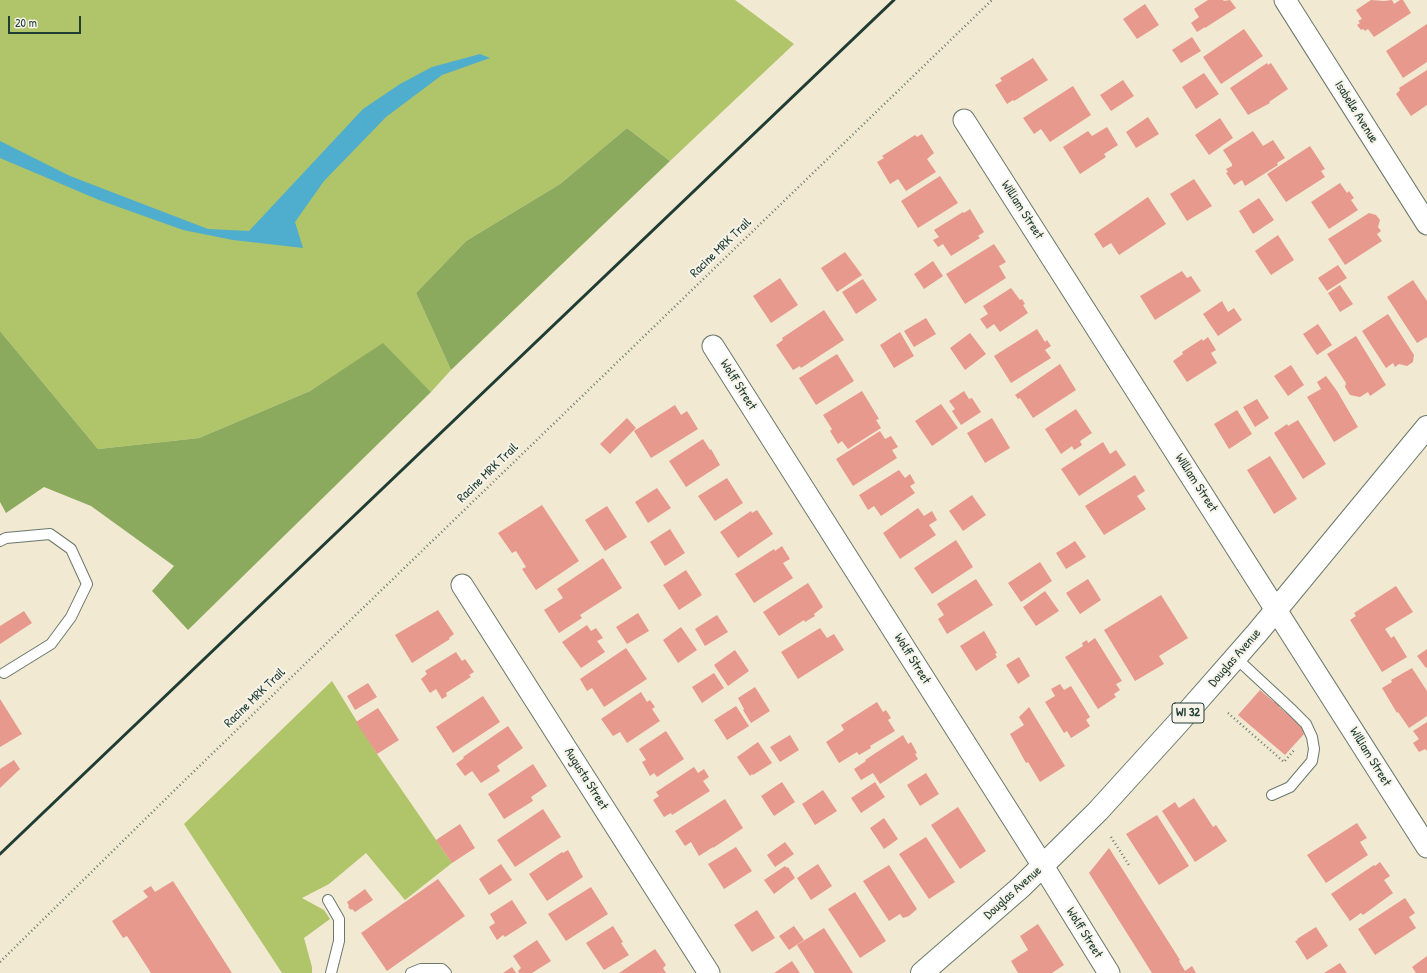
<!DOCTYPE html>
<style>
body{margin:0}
#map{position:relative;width:1427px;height:973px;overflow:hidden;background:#f2e9d2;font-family:"Patrick Hand",sans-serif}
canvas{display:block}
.scale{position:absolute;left:8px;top:16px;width:73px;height:18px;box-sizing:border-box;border:2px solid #1f3d34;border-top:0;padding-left:5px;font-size:12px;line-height:14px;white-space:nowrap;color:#1f3d34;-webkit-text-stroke:3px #f7f3e8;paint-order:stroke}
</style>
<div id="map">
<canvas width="1427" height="973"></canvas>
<div class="scale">20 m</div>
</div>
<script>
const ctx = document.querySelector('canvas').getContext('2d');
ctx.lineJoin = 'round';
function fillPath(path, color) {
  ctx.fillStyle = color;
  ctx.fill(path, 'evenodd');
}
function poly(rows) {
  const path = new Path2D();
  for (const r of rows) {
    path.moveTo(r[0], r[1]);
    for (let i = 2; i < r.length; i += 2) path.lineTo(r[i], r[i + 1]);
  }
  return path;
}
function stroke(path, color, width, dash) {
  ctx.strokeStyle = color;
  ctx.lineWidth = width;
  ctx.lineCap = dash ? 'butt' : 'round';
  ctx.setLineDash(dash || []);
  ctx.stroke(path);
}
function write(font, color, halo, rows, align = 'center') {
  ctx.font = font + ' "Patrick Hand",sans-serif';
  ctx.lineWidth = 4;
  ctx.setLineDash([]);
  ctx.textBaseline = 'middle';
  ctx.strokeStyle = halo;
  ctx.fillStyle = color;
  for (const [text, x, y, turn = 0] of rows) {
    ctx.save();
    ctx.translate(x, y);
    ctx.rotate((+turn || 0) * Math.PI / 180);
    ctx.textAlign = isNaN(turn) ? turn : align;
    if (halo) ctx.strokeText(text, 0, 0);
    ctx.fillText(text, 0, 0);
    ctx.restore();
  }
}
const green = poly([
 [0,0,735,0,794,44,670,161,627,128,560,184,466,241,416,293,451,370,431,392,383,344,310,391,199,438,98,449,0,331],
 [332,681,377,754,452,863,405,900,366,853,329,884,302,898,324,910,330,919,304,938,312,967,312,973,282,973,184,824]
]);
const forest = poly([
 [627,128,670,161,451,370,416,293,466,241,560,184],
 [0,331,98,449,199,438,310,391,383,343,431,392,188,630,152,591,174,566,91,506,44,487,6,513,0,502]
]);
const water = poly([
 [480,54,490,58,442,75,386,117,324,181,295,222,303,248,233,240,183,230,99,200,0,158,0,141,70,176,208,229,249,231,363,109,400,84,432,67]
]);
const building = poly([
 [1208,0,1223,0,1224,1,1230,0,1236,8,1205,28,1205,27,1197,32,1191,23,1199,17,1194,9],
 [1371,0,1384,1,1392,0,1394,4,1400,0,1403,0,1411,13,1374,37,1368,29,1365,31,1363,29,1361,30,1357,25,1360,23,1358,21,1362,19,1356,10],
 [1145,4,1159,25,1137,39,1123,19],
 [1427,24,1427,62,1403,78,1386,51],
 [1244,29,1263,56,1221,84,1203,57],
 [1192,37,1201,51,1181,63,1172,50],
 [1033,58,1048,80,1014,101,1013,100,1007,104,995,85,1002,81,1000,78],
 [1267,63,1268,65,1271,63,1288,89,1269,102,1270,103,1248,115,1230,88],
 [1427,70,1427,105,1411,116,1396,94,1400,90,1399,88],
 [1204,73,1219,94,1196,109,1182,87],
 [1123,80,1134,96,1111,111,1100,95],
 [1073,86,1091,115,1050,142,1041,129,1034,134,1023,118],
 [1148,117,1159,134,1136,148,1126,132],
 [1220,118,1233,138,1209,155,1195,135],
 [1107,127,1118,145,1104,154,1106,157,1080,174,1063,147,1088,131,1092,136],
 [1253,131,1263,146,1273,140,1285,158,1277,163,1278,165,1245,186,1242,180,1234,185,1226,173,1228,172,1226,169,1232,166,1232,164,1223,150],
 [922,134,934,153,927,159,936,172,906,191,898,179,890,184,877,162,884,158,882,156,915,135,917,137],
 [1310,146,1325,169,1321,171,1325,177,1286,202,1267,174],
 [940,176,958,203,918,228,901,201],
 [1194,179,1212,206,1187,221,1170,194],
 [1340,183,1347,193,1349,191,1354,198,1351,200,1358,210,1329,229,1311,202],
 [1148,197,1166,224,1119,255,1111,243,1103,248,1094,234],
 [1259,198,1274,220,1253,234,1239,211],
 [970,209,984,232,978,236,980,238,951,256,943,244,938,247,933,240,939,237,934,230,963,212,964,213],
 [1369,213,1376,215,1380,220,1378,227,1381,231,1377,234,1382,241,1345,265,1328,239],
 [1278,235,1294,260,1271,275,1255,251],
 [994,244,1006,262,999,266,1006,278,965,304,946,274],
 [845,252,862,275,837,292,821,268],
 [933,261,943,276,924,289,914,274],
 [1338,265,1347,278,1327,291,1318,278],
 [1182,271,1187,278,1191,276,1201,291,1155,320,1140,296],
 [780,278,798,305,771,323,753,296],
 [863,279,877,300,856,314,842,292],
 [1413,280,1427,301,1427,337,1417,343,1387,297],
 [1340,285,1353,304,1340,312,1328,293],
 [1011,288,1020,300,1022,299,1025,304,1023,305,1028,313,1000,332,994,324,987,329,980,319,988,314,983,306],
 [1222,301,1228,312,1234,308,1242,320,1218,336,1203,314],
 [824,310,844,340,801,368,800,366,793,370,776,345,783,340,782,338],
 [1388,314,1414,355,1413,362,1407,366,1399,364,1395,367,1393,363,1386,368,1362,331],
 [926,318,936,334,914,347,904,331],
 [1318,324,1332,345,1317,355,1303,334],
 [1037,329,1045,342,1047,340,1051,346,1045,350,1051,358,1011,383,994,356],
 [900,332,914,356,894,368,880,345],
 [970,333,986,354,965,370,950,348],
 [1356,336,1386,385,1370,396,1368,392,1360,397,1350,395,1345,387,1346,383,1327,354],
 [1208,337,1216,350,1211,353,1217,363,1187,382,1173,361,1183,354,1182,352,1202,339,1203,341],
 [837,354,854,381,816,405,799,378],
 [1060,364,1076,390,1033,418,1020,398,1018,399,1015,395],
 [1291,365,1304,385,1288,396,1274,376],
 [1326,376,1337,391,1358,427,1334,442,1307,397,1321,389,1317,382],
 [862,391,879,419,876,420,881,428,848,449,842,441,838,444,830,431,832,429,823,415],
 [964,391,969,399,972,398,981,412,961,425,952,411,955,409,949,401],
 [1257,399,1269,418,1255,427,1243,407],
 [941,404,958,428,932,446,915,421],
 [675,405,681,415,687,411,698,429,651,458,634,431],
 [1076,409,1092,433,1080,441,1082,445,1074,450,1072,446,1061,454,1045,429],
 [1237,410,1252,434,1229,449,1214,424],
 [627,418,636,428,610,454,600,444],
 [992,418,1010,448,985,463,967,433],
 [1298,420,1326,464,1303,479,1274,433,1287,424,1288,426],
 [880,431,885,439,891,436,898,447,892,450,897,458,853,486,836,459],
 [703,439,710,450,711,449,720,465,686,487,669,461],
 [1103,442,1110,454,1116,450,1126,465,1079,496,1061,469],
 [1270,456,1297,499,1274,514,1247,470],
 [899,470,905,478,910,474,915,483,910,486,915,493,881,516,874,506,868,510,859,495],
 [1135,475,1145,491,1137,496,1146,509,1104,535,1085,506],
 [727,478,743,503,715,521,698,496],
 [657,488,671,508,648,523,635,502],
 [972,495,986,515,963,531,949,511],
 [542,505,579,561,536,590,522,569,526,567,516,551,512,553,498,533],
 [607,506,627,537,605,551,585,520],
 [918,508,924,516,932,511,937,520,929,525,936,535,900,559,883,533],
 [757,510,773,534,738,558,720,532,751,511,752,513],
 [670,529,685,553,665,566,650,542],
 [956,540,973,567,932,594,914,568],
 [1075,541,1086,557,1066,569,1056,553],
 [782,546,790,559,783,563,793,578,754,603,735,574,774,549,775,551],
 [603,558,622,588,580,615,582,618,559,633,544,610,563,598,557,589],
 [1040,562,1052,581,1021,602,1008,583],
 [686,570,702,595,679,610,663,585],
 [976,579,993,605,947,634,938,619,944,615,937,604],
 [1088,579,1101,600,1080,614,1066,593],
 [808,583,823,607,814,614,815,616,805,622,804,620,779,636,763,612],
 [1396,586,1413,612,1385,629,1391,638,1394,636,1407,657,1382,672,1350,620,1356,616,1354,613],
 [1045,591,1059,611,1036,626,1023,607],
 [1161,595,1188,638,1159,656,1164,664,1135,681,1104,630],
 [438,610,454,634,449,638,450,639,412,663,395,635],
 [24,611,32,623,0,644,0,626],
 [638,613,649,631,627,644,616,627],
 [717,615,728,632,705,646,695,629],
 [587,625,591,631,596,628,603,638,597,641,605,652,581,668,562,642],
 [681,627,697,650,678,663,663,640],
 [820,628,827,638,834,634,844,650,798,679,781,652],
 [984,631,997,653,995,654,997,657,976,671,960,646],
 [1095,638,1122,681,1116,684,1120,690,1114,694,1116,697,1098,709,1065,657,1083,646,1082,643,1087,640,1088,643],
 [626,648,647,679,604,707,592,688,587,691,580,679],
 [1427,649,1427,667,1426,668,1417,656],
 [735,650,749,671,728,686,714,665],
 [456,652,462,661,465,659,474,672,469,675,471,677,446,693,447,696,442,699,436,689,430,693,421,679,427,674,425,671],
 [1019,657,1030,676,1018,684,1006,665],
 [1412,668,1427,691,1427,716,1409,728,1398,712,1397,713,1382,688,1392,682,1391,680],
 [714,673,724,688,702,703,692,687],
 [368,683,377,697,355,710,347,696],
 [1060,684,1064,690,1071,686,1090,717,1086,720,1090,726,1071,738,1067,731,1064,733,1045,702,1055,696,1051,689],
 [755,687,770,711,751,723,743,710,744,709,738,698],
 [1260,690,1274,702,1275,701,1281,705,1279,707,1302,726,1304,734,1285,755,1238,715],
 [641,692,647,702,650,700,655,707,652,709,660,721,627,743,620,732,613,736,601,719],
 [483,696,500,722,453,753,436,727],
 [0,699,22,734,0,747],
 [877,702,883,712,886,710,891,718,888,720,895,731,870,746,871,748,859,755,857,752,839,763,826,742,844,730,841,725],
 [736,706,749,726,727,740,714,720],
 [1029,707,1065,766,1040,782,1028,762,1026,763,1010,734,1024,725,1019,717],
 [378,708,399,740,377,754,356,722],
 [1427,722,1427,751,1425,749,1419,752,1413,743,1419,739,1413,731],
 [508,726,523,748,497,766,500,771,481,783,472,771,465,776,456,764,464,758,463,757],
 [666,731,684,759,657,777,654,773,650,776,642,762,646,760,639,749],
 [790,735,799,750,780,762,770,747],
 [903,735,908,744,911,742,917,753,915,754,918,759,880,784,873,773,861,780,854,769,866,761,865,760],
 [758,742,772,763,753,775,752,774,750,776,737,757],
 [14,760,20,769,0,788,0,769],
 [533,764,547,786,531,797,533,801,504,819,488,794],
 [694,767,698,773,704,769,709,777,703,781,710,791,672,815,671,813,664,817,653,800,659,796,656,792],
 [926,773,939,794,920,806,907,785],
 [782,782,795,802,774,816,761,796],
 [875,782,885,797,861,813,851,798],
 [823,790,837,811,815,825,802,804],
 [1194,798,1213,827,1216,825,1227,841,1195,862,1162,811,1175,802,1179,808],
 [725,799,743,828,713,848,713,847,699,856,691,842,685,846,675,831],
 [958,807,986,851,960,869,931,825],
 [543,809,561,837,515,867,497,840],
 [1157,815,1189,866,1159,885,1126,834],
 [884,818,898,839,884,849,870,828],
 [1357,823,1367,838,1360,842,1368,855,1326,883,1307,855],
 [460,824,475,848,452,863,436,840],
 [926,837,955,882,929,899,899,854],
 [785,842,794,854,775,867,767,855],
 [736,847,752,871,724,889,708,864],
 [1109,848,1180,960,1179,961,1185,971,1192,966,1196,973,1152,973,1089,873],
 [568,850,583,877,547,901,529,874,562,852,563,853],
 [1380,862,1390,876,1384,880,1393,893,1363,915,1361,913,1350,921,1331,894,1374,865,1375,866],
 [501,864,512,880,489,895,479,879],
 [818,864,832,886,811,900,797,878],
 [889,865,917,909,909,916,903,918,900,914,889,921,863,881],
 [785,866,787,868,788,867,795,878,774,894,764,880],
 [438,879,465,916,387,971,361,933],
 [173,881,232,973,151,973,127,936,123,938,112,921,148,897,143,891,151,886,155,892],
 [591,887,608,914,566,941,548,914],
 [365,889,373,900,355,912,352,909,351,910,348,907,349,906,347,902],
 [855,892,886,941,860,958,828,909],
 [1405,898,1415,913,1409,917,1416,928,1375,955,1358,929],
 [512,900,527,923,505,937,503,935,497,940,489,927,495,923,490,914],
 [757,910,775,938,752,952,734,925],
 [1038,924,1064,965,1052,973,1018,973,1011,961,1028,950,1020,936],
 [613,926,623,942,621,943,629,955,604,970,586,943],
 [794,926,804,940,789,950,779,936],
 [1316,927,1328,946,1307,960,1295,941,1298,940,1297,939],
 [824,928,853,973,815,973,797,945],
 [537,940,551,961,532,973,519,973,518,971,521,968,513,956],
 [655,949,666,965,663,968,666,973,619,973],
 [1427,956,1427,973,1416,973,1412,967],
 [792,961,800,973,774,973],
 [1340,963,1347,973,1324,973],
 [512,967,516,973,503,973]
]);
const path = poly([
 [1228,713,1284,762,1295,749],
 [1111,837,1129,865],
 [0,962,184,781,992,0]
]);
const lane = poly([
 [0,541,6,538,50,534,71,549,87,584,71,617,51,644,4,673],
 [1236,658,1292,710,1306,724,1312,737,1314,749,1312,761,1290,787,1272,795],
 [328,900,339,919,339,941,331,973],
 [411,973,421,969,442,969,446,973]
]);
const street = poly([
 [1285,0,1427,224],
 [964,120,1427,847],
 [713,346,1043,866,1109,973],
 [462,585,709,973]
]);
const primary = poly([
 [922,973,1021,887,1098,811,1178,723,1257,633,1427,427]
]);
const rail = poly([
 [0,854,894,0]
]);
const shields = [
 [1188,713,32]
];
const shieldNames = [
 ["WI 32",1188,713]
];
const streetNames = [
 ["Isabelle Avenue",1356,112,58],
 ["William Street",1022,210,57],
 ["Racine MRK Trail",721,248,-44],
 ["Wolff Street",738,385,58],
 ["Racine MRK Trail",488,473,-44],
 ["William Street",1196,483,57],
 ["Douglas Avenue",1235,658,-49],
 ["Wolff Street",912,659,58],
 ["Racine MRK Trail",255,698,-44],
 ["William Street",1370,757,58],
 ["Augusta Street",586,779,58],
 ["Douglas Avenue",1013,893,-42],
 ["Wolff Street",1084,933,58]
];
fillPath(green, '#b0c569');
fillPath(forest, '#8caa5d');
fillPath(water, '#4fadce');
fillPath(building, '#e6998c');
stroke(lane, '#69796b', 12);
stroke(street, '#69796b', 23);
stroke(primary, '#69796b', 24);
stroke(path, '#69796b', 2.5, [1, 3]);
stroke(lane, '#fff', 10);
stroke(street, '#fff', 21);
stroke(primary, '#fff', 22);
stroke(rail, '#1f3d34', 3);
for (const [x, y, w] of shields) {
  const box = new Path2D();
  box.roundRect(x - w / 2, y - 10, w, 20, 3);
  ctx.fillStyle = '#f7f3e8';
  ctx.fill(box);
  stroke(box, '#1f3d34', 1);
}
write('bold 12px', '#1f3d34', null, shieldNames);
write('13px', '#1f3d34', '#f7f3e8', streetNames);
</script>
